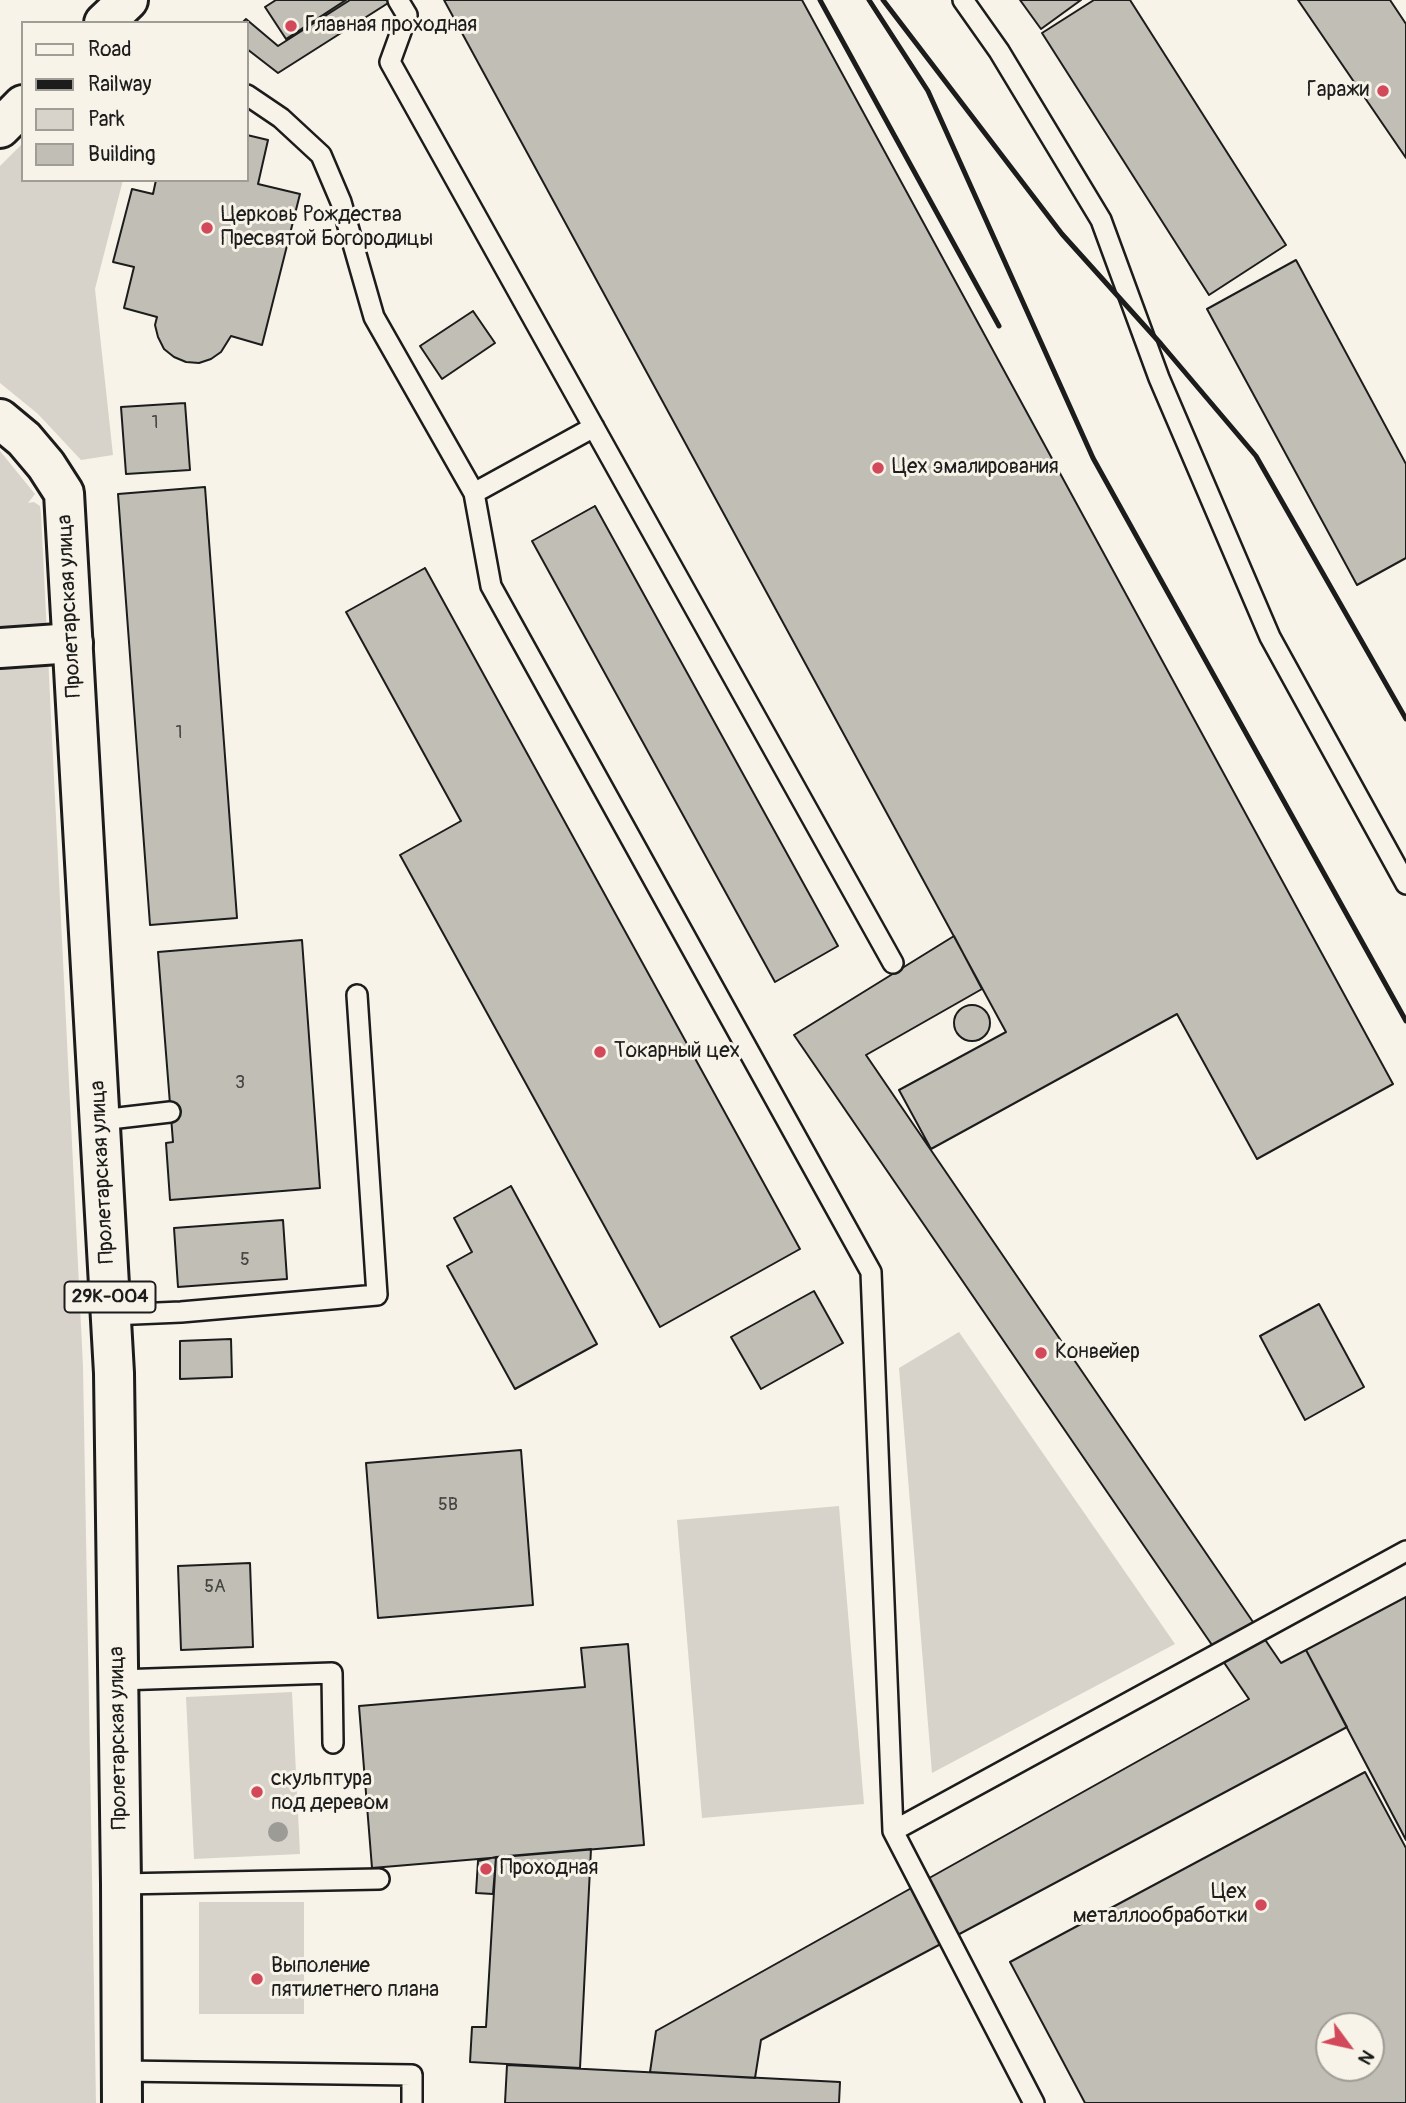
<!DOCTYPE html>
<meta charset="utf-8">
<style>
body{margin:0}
#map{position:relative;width:1406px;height:2103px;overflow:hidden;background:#f7f3e8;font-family:Pangolin,sans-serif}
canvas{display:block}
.legend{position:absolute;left:21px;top:21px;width:228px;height:161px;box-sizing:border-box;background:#f7f3e8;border:2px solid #9f9d96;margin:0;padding:9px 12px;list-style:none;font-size:21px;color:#1c1c1c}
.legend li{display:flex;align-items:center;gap:14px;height:35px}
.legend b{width:35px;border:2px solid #9f9d96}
.north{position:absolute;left:1315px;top:2012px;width:70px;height:70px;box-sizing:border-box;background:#f7f3e8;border:2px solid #9f9d96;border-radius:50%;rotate:123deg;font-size:19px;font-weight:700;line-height:28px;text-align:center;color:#1c1c1c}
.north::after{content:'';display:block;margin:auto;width:24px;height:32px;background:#d1495b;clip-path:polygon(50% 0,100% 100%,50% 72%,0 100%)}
</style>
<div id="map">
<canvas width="1406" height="2103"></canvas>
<ul class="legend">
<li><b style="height:9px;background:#f7f3e8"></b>Road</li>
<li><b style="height:9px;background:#1c1c1c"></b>Railway</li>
<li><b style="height:19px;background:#d7d3cb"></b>Park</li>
<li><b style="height:19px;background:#c0beb5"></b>Building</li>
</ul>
<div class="north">N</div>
</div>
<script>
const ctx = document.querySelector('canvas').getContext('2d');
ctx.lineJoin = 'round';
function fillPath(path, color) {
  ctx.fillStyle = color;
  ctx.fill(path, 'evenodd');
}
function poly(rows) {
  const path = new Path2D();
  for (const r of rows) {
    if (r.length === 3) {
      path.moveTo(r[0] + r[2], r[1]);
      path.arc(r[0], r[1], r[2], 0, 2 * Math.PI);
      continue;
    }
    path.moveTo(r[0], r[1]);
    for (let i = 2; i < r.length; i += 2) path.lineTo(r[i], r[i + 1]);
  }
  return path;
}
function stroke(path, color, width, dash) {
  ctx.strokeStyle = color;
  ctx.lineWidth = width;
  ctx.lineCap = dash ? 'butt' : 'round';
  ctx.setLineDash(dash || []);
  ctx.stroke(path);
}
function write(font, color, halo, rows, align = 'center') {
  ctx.font = font + ' Pangolin,sans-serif';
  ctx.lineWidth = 6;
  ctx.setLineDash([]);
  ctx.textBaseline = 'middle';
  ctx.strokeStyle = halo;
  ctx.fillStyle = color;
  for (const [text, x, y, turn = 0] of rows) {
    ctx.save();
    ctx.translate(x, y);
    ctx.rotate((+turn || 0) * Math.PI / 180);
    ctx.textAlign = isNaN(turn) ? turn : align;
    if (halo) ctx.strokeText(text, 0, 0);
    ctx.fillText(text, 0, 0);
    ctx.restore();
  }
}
const green = poly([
 [23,143,23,180,123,180,95,289,113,455,81,460,38,414,0,383,0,166],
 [0,451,35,494,28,503,34,502,40,506,41,514,83,1366,96,2103,0,2103],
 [959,1332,1175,1644,932,1773,899,1368],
 [839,1506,864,1804,702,1818,677,1520],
 [292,1692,300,1854,194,1859,186,1697],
 [199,1902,304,1902,304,2014,199,2014]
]);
const building = poly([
 [276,0,346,0,286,39,265,7,276,0],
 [350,0,393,0,278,73,247,49,247,23,242,23,246,19,278,46,350,0],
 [444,0,802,0,1393,1084,1257,1159,1177,1014,931,1149,899,1090,1006,1032,444,0],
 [1020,0,1081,0,1041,29,1020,0],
 [1094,0,1130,0,1286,245,1209,295,1042,33,1094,0],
 [1298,0,1390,0,1406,24,1406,158,1298,0],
 [247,135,268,140,258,184,300,194,262,345,231,336,221,352,211,359,199,363,186,362,174,357,164,349,158,337,155,325,157,317,124,308,134,267,113,262,132,189,153,194,156,180,247,180,247,135],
 [1296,260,1406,464,1406,558,1357,585,1207,309,1296,260],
 [473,311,495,343,442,379,420,346,473,311],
 [185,403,190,470,126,474,121,407,185,403],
 [205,487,237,918,150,925,118,494,205,487],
 [595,506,838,946,775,982,532,541,595,506],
 [425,568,800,1249,660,1327,400,855,461,821,346,612,425,568],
 [954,936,982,989,866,1055,1281,1663,1306,1650,1347,1727,761,2040,755,2078,650,2072,656,2031,1249,1699,794,1035,954,936],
 [302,940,320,1188,170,1200,166,1143,173,1142,158,952,302,940],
 [972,1023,18],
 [511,1186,597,1344,515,1389,447,1266,472,1252,454,1218,511,1186],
 [283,1220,287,1279,178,1287,174,1228,283,1220],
 [814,1291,843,1343,761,1389,731,1337,814,1291],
 [1319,1304,1364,1387,1305,1420,1260,1336,1319,1304],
 [231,1339,232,1377,180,1379,180,1341,231,1339],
 [521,1450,533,1605,378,1618,366,1463,521,1450],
 [250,1563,253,1647,181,1650,178,1566,250,1563],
 [1406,1597,1406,1840,1306,1650,1406,1597],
 [628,1644,644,1845,372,1868,359,1706,585,1687,581,1648,628,1644],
 [1365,1772,1406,1848,1406,2103,1085,2103,1010,1962,1365,1772],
 [1329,2026,1371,2026,1371,2068,1329,2068,1329,2026],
 [591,1849,580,2068,470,2062,472,2027,486,2027,496,1857,591,1849],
 [496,1857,493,1894,476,1893,478,1861,496,1857],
 [507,2065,840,2082,839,2103,505,2103,507,2065]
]);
const lane = poly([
 [398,0,407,15,390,62,893,963],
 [963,0,999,51,1101,220,1159,378,1270,637,1406,884],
 [247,95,281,118,321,155,341,202,374,317,474,493,594,427],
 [474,493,491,586,871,1272,893,1831,1406,1551],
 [101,1120,170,1112],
 [111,1315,181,1312,377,1295,357,995],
 [118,1680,332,1673,333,1743],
 [893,1831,1034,2103],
 [121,1884,379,1879],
 [122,2071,412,2075,412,2103]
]);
const secondary = poly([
 [104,23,128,0],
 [0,128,23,105],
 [0,648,73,643]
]);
const primary = poly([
 [0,419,24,439,46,465,64,493,114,1373,121,1884,122,2103]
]);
const rail = poly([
 [820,0,999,326],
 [869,0,928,91,1093,458,1406,1021],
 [883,0,1062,234,1161,344,1256,456,1406,719]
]);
const trees = [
 [278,1832]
];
const markers = [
 [291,26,7,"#d1495b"],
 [1383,91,7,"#d1495b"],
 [207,228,7,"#d1495b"],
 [878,468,7,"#d1495b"],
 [600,1052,7,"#d1495b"],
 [1041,1353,7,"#d1495b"],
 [257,1792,7,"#d1495b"],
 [486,1869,7,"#d1495b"],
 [1261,1905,7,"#d1495b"],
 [257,1979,7,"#d1495b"]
];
const numberNames = [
 ["1",155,423],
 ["1",179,733],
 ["3",240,1083],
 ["5",245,1260],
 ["5В",448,1505],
 ["5А",215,1587]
];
const shields = [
 [110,1297,91]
];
const shieldNames = [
 ["29К-004",110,1297]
];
const poiNames = [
 ["Главная проходная",305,26],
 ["Гаражи",1369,91,"right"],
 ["Церковь Рождества",221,216],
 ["Пресвятой Богородицы",221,240],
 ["Цех эмалирования",892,468],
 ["Токарный цех",614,1052],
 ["Конвейер",1055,1353],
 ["скульптура",271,1780],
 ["под деревом",271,1804],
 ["Проходная",500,1869],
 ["Цех",1247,1893,"right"],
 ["металлообработки",1247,1917,"right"],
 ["Выполение",271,1967],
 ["пятилетнего плана",271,1991]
];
const streetNames = [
 ["Пролетарская улица",70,606,-93],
 ["Пролетарская улица",103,1172,-93],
 ["Пролетарская улица",119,1738,-91]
];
fillPath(green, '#d7d3cb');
fillPath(building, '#c0beb5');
stroke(building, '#1c1c1c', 2);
stroke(lane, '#1c1c1c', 24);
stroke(secondary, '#1c1c1c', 44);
stroke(primary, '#1c1c1c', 44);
stroke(lane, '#f7f3e8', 19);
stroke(secondary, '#f7f3e8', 38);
stroke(primary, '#f7f3e8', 38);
stroke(rail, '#1c1c1c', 5);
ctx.fillStyle = '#9d9b95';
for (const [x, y] of trees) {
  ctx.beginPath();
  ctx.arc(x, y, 10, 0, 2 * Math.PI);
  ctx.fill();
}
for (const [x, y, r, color] of markers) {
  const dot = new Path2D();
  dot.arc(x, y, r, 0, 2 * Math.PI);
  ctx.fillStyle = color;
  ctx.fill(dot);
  stroke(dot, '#f7f3e8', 2.5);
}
write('18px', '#454442', null, numberNames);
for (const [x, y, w] of shields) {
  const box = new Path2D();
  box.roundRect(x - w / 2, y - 15.5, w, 31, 5);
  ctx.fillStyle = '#f7f3e8';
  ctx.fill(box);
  stroke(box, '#1c1c1c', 2);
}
write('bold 19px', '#1c1c1c', null, shieldNames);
write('21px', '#1c1c1c', '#f7f3e8', poiNames, 'left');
write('21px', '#1c1c1c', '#f7f3e8', streetNames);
</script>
